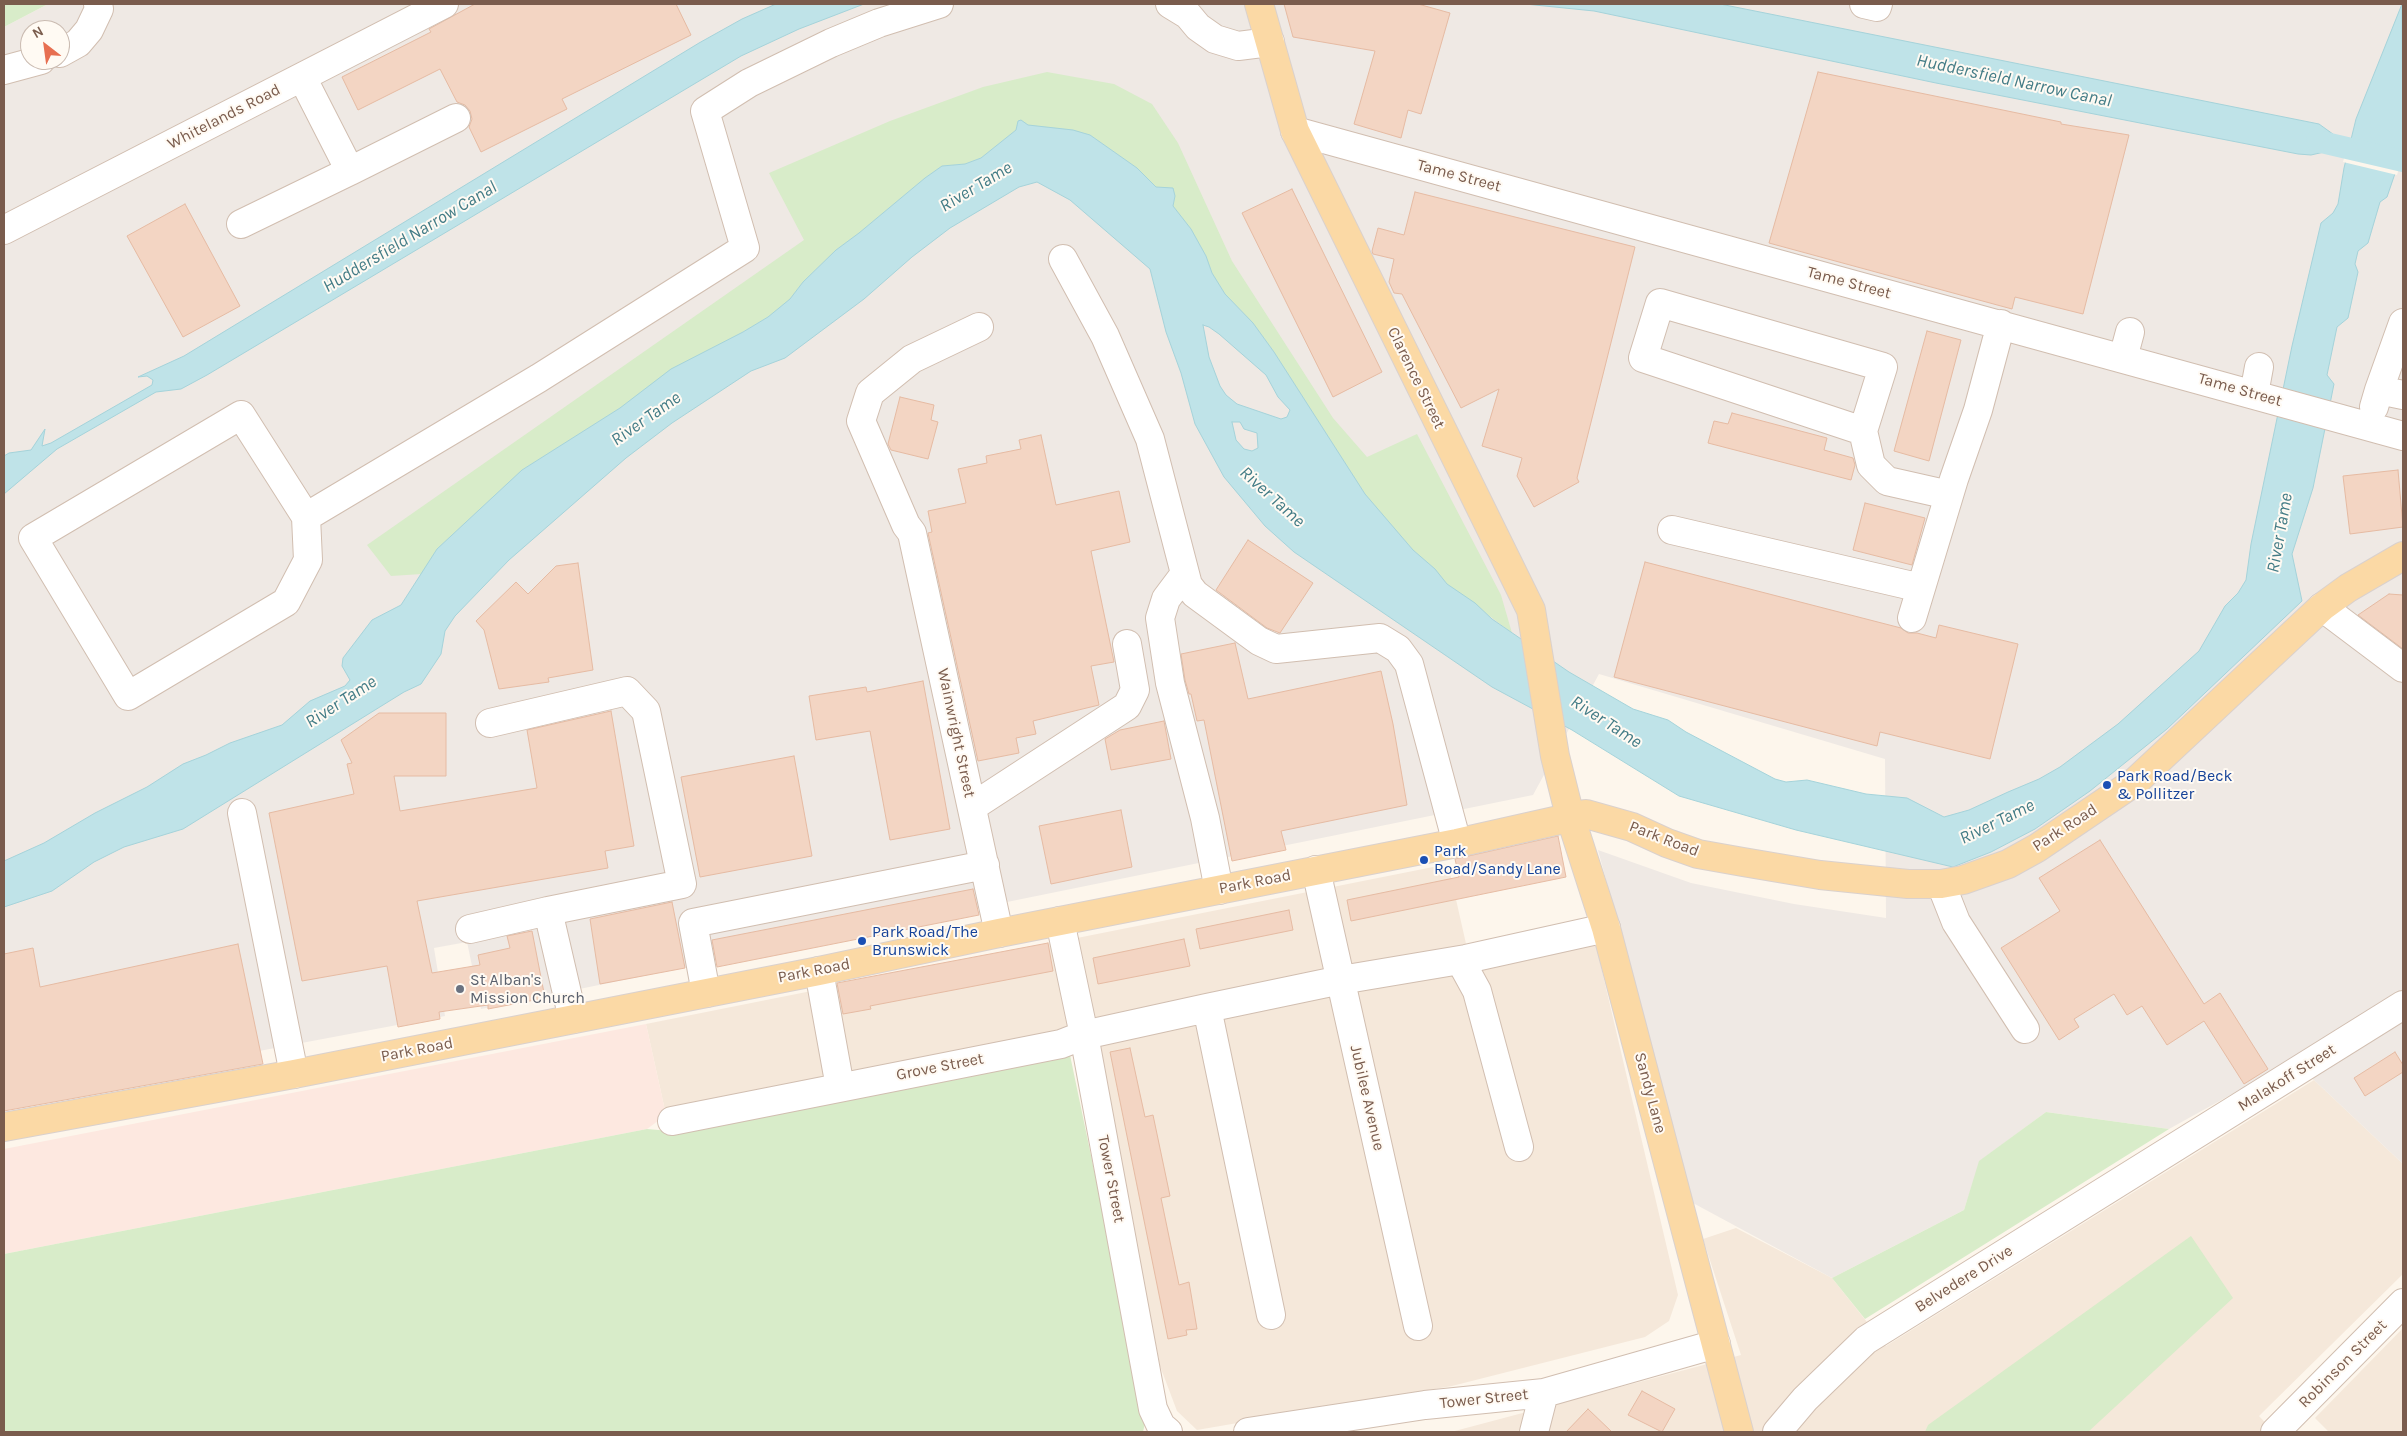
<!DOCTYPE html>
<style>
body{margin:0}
#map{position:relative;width:2407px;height:1436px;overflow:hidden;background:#fdf6ec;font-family:Karla,sans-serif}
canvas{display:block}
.frame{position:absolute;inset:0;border:5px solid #7a5c4d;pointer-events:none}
.north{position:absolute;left:20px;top:20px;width:50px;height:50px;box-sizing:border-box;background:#fffaf3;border:1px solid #cabbb1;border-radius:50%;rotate:330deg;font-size:14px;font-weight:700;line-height:20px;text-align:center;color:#7a5c4d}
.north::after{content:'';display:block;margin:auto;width:18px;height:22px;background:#e76f51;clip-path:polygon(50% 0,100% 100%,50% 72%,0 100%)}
</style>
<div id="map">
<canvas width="2407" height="1436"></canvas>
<div class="frame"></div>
<div class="north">N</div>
</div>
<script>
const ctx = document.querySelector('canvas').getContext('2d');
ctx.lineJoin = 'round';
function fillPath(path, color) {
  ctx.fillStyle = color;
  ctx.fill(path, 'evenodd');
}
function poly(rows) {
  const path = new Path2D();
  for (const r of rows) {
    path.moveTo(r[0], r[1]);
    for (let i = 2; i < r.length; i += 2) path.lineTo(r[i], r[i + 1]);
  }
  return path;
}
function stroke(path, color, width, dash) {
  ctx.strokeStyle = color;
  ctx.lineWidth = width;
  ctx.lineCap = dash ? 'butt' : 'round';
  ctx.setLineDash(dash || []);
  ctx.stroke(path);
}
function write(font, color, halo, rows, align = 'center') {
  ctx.font = font + ' Karla,sans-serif';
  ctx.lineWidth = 4;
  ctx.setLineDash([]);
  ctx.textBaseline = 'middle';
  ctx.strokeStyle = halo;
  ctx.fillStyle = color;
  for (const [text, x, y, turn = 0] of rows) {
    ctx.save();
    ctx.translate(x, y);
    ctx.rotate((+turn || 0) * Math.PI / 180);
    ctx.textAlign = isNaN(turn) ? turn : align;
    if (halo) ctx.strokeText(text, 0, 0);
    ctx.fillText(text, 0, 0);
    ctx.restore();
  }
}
const residential = poly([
 [1448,864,1469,957,1591,924,1678,1295,1669,1321,1645,1337,1452,1386,1197,1430,1177,1411,1160,1366,1095,1026,666,1115,646,1024],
 [2314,1080,2403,1164,2403,1274,2259,1416,2274,1432,1451,1432,1741,1355,1703,1239,1736,1228,1832,1278,1886,1346],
 [2403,1328,2403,1432,2329,1432,2315,1418]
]);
const commercial = poly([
 [646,1024,666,1115,647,1129,4,1254,4,1149]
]);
const industrial = poly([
 [48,4,2403,4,2403,1164,2314,1080,2288,1063,2169,1129,2046,1112,1980,1161,1964,1210,1832,1278,1693,1203,1598,850,1691,883,1794,904,1886,918,1885,759,1599,674,1533,795,481,1009,467,942,434,948,445,1016,4,1099,4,27],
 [30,30,60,30,60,60,30,60]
]);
const green = poly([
 [4,4,48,4,4,27],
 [1047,72,1114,84,1152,104,1178,143,1232,261,1333,418,1367,457,1417,434,1501,595,1512,633,1447,584,1435,569,1413,550,1365,494,1274,352,1253,323,1225,294,1212,273,1206,256,1191,229,1173,206,1175,196,1164,188,1156,187,1137,168,1090,135,1028,125,1018,121,1016,130,981,158,965,164,942,166,925,178,859,233,836,250,803,282,790,299,768,317,640,393,620,408,522,470,437,549,422,574,391,576,367,545,804,240,769,173,890,121,983,87],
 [1070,1055,1146,1419,1143,1432,4,1432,4,1254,647,1129,670,1131],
 [2046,1112,2169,1129,1865,1319,1832,1278,1964,1210,1979,1161],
 [2191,1236,2233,1298,2088,1432,1925,1432,1928,1425]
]);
const water = poly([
 [776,4,864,4,799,29,741,56,207,375,181,389,156,392,57,449,4,494,4,456,9,453,31,450,45,429,42,446,51,443,152,385,153,380,147,376,138,377,184,356,699,43,742,19,776,4],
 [1525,4,1720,4,2319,124,2337,137,2346,147,2311,155,2298,154,1936,83,1594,11,1525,4],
 [2402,4,2403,150,2387,197,2380,202,2368,243,2358,251,2355,264,2358,272,2348,318,2337,327,2327,375,2334,384,2313,488,2292,554,2302,601,2167,729,2090,791,2035,829,1991,852,1953,867,1796,830,1679,796,1572,730,1492,687,1294,552,1265,526,1224,477,1195,424,1181,373,1166,332,1150,269,1070,200,1037,182,1019,187,950,228,912,257,864,299,785,358,751,371,672,423,626,458,509,560,455,616,445,631,441,654,421,684,404,692,183,829,124,847,94,862,52,891,4,907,4,861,44,843,95,813,147,787,183,764,206,755,230,743,282,725,310,701,345,686,350,680,342,666,343,658,372,620,401,605,437,549,522,470,620,408,671,369,743,332,768,317,790,299,803,282,836,250,859,233,925,178,942,166,965,164,981,158,1016,130,1018,121,1021,120,1028,125,1073,130,1090,135,1137,168,1156,187,1173,188,1175,196,1173,206,1191,229,1206,256,1212,273,1225,294,1253,323,1274,352,1365,494,1413,550,1435,569,1447,584,1475,603,1492,619,1569,672,1633,709,1668,720,1686,732,1775,779,1786,782,1807,780,1866,794,1907,798,1944,817,1969,810,2008,792,2039,779,2060,767,2118,724,2199,651,2225,606,2238,593,2246,580,2251,544,2292,346,2321,223,2333,213,2338,204,2344,168,2356,119,2402,4],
 [1203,325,1209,327,1219,334,1266,375,1278,397,1290,410,1287,417,1281,419,1237,404,1226,395,1220,386,1209,357,1203,325],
 [1232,422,1240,422,1244,429,1257,433,1258,448,1252,451,1244,449,1236,440,1232,422]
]);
const pier = poly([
 [2348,141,2403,155,2397,175,2343,162]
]);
const canal = poly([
 [2317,141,2403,161]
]);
const building = poly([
 [475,4,676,4,691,35,562,99,567,109,481,152,469,127,472,119,470,111,465,105,457,102,440,69,358,110,342,77,431,32,429,29,475,4],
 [1284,4,1418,4,1450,13,1421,114,1408,110,1401,138,1354,124,1375,51,1293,37,1284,4],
 [1818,72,2061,122,2061,124,2129,135,2083,314,2015,297,2012,309,1769,243,1818,72],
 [1292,189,1382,372,1333,397,1242,213,1292,189],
 [1415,192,1635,247,1577,478,1579,482,1534,507,1517,476,1522,458,1482,446,1499,389,1461,408,1402,294,1394,293,1389,282,1394,259,1373,254,1372,251,1378,228,1404,235,1415,192],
 [185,204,240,306,183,337,127,236,185,204],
 [1927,331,1961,340,1929,461,1894,451,1927,331],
 [900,397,934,405,931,420,938,422,928,459,891,450,888,444,900,397],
 [1732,413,1827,438,1824,450,1853,458,1855,465,1851,480,1708,443,1714,421,1728,424,1732,413],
 [1041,435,1056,505,1119,491,1130,542,1091,551,1114,662,1091,666,1099,705,1033,721,1036,734,1016,738,1019,753,978,761,928,533,932,532,928,511,966,503,958,469,987,463,986,456,1021,449,1019,440,1041,435],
 [2398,470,2403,527,2350,534,2343,476,2398,470],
 [1865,503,1925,518,1912,565,1853,550,1865,503],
 [1248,540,1313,583,1280,633,1267,628,1216,590,1248,540],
 [1645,562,1901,628,1908,633,1917,633,1936,638,1939,625,2018,644,1990,759,1880,732,1877,746,1614,677,1645,562],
 [578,563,593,670,548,678,549,682,499,689,484,630,476,621,516,582,528,594,556,566,578,563],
 [2389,594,2403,595,2403,649,2358,615,2389,594],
 [1235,643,1248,699,1381,671,1393,724,1407,805,1281,831,1286,850,1232,861,1204,720,1197,721,1191,694,1189,694,1185,680,1181,654,1235,643],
 [923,681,950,829,890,840,870,731,816,740,809,696,866,687,867,692,923,681],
 [611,711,634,846,605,851,608,868,417,901,432,973,480,965,478,955,510,948,507,936,532,931,545,998,488,1009,488,1005,439,1012,440,1019,398,1027,387,966,302,981,269,813,354,794,347,764,352,763,341,740,379,713,446,713,446,776,394,776,400,811,537,788,527,730,611,711],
 [1164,721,1171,759,1111,770,1105,739,1120,730,1164,721],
 [794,756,812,856,700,877,681,777,794,756],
 [1121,810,1132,867,1051,884,1039,826,1121,810],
 [1558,836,1566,877,1351,921,1347,900,1459,877,1455,859,1558,836],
 [2100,840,2204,1004,2220,993,2268,1069,2244,1084,2204,1021,2167,1045,2142,1006,2127,1015,2114,994,2074,1019,2079,1027,2059,1040,2001,948,2060,911,2039,878,2100,840],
 [973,889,979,915,717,967,712,940,973,889],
 [672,902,685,968,600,984,590,919,672,902],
 [1289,910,1293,930,1200,949,1196,929,1289,910],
 [1184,939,1190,966,1098,984,1093,958,1184,939],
 [1048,943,1053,971,870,1006,871,1009,843,1014,837,983,1048,943],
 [238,944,263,1064,4,1111,4,954,33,948,40,987,238,944],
 [1130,1048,1145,1117,1153,1115,1170,1196,1161,1198,1179,1285,1189,1282,1197,1329,1186,1330,1187,1335,1168,1339,1110,1052,1130,1048],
 [2395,1052,2403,1065,2403,1072,2365,1096,2354,1078,2395,1052],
 [1642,1391,1675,1409,1662,1432,1628,1415,1642,1391],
 [1588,1409,1612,1432,1566,1432,1588,1409]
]);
const minor = poly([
 [1170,4,1188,15,1198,27,1215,39,1238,46,1270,42],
 [1864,4,1877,7,1878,4],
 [60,53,78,43,89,30,99,9,98,4],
 [4,70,41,60],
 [302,77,350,171,456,118],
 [1295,131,2403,436],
 [241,224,350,171],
 [4,230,444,4],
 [1063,259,1105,336,1150,439,1188,585,1195,594,1259,641,1276,649,1380,638,1398,649,1409,664,1457,843],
 [979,327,912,359,870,393,861,421,906,525,912,533,999,933],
 [2123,358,2130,332],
 [2379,390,2403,323],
 [2254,394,2259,367],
 [2374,407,2379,390,2403,395],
 [241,415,306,517,308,560,286,602,128,696,33,538,241,415],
 [1863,431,1883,367,1660,303,1643,358,1863,431,1871,465,1887,481,1949,495],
 [306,517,539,378,745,248,705,111,749,83,831,43,879,23,939,4],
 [1672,530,1921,588],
 [1184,575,1166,599,1160,618,1170,683,1205,818,1219,890],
 [2322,607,2403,668],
 [1912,618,1954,479,1978,410,2001,324],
 [490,723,627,691,646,711,682,884,548,911,573,1019],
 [972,807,1127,706,1135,690,1127,644],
 [242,813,294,1074],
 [1316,870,1418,1326],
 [1941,884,1956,922,2025,1029],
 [1060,921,1084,1035,1153,1409,1161,1426,1168,1432],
 [470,929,548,911],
 [1460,960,1477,991,1519,1147],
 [819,971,840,1087],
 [706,993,693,923,985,865],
 [1207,1008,1271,1315],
 [672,1121,1061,1044,1084,1035,1207,1008,1341,980,1466,959,1606,928],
 [1248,1432,1425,1405,1544,1393,1716,1344],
 [1534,1432,1544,1393],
 [1777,1432,1805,1399,1866,1340,2403,1005],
 [2275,1432,2403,1303]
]);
const major = poly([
 [1259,4,1295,131,1531,610,1555,756,1570,816,1606,928,1739,1432],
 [4,1127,294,1074,819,971,999,933,1457,843,1586,814,1632,827,1667,843,1698,854,1743,862,1820,875,1908,884,1941,884,1963,880,2008,864,2037,848,2136,781,2322,607,2348,588,2403,556]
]);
const markers = [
 [2107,785,5,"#1a4fb4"],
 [1424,860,5,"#1a4fb4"],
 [862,941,5,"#1a4fb4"],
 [460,989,5,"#6b7280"]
];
const streetNames = [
 ["Whitelands Road",224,117,-27],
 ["Tame Street",1459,176,15],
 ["Tame Street",1849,283,15],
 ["Clarence Street",1416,378,64],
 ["Tame Street",2240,390,16],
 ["Wainwright Street",956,733,78],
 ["Park Road",2065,828,-33],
 ["Park Road",1664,839,21],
 ["Park Road",1255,882,-11],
 ["Park Road",814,971,-11],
 ["Park Road",417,1050,-11],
 ["Grove Street",940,1067,-11],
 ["Malakoff Street",2287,1078,-32],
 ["Sandy Lane",1650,1093,75],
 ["Jubilee Avenue",1367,1098,77],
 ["Tower Street",1111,1179,79],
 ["Belvedere Drive",1964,1279,-32],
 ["Robinson Street",2343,1364,-45],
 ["Tower Street",1484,1399,-6]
];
const transitNames = [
 ["Park Road/Beck",2117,776],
 ["& Pollitzer",2117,794],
 ["Park",1434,851],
 ["Road/Sandy Lane",1434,869],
 ["Park Road/The",872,932],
 ["Brunswick",872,950]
];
const worshipNames = [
 ["St Alban's",470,980],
 ["Mission Church",470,998]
];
const waterNames = [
 ["Huddersfield Narrow Canal",2014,81,12],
 ["River Tame",976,187,-31],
 ["Huddersfield Narrow Canal",410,237,-31],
 ["River Tame",646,419,-35],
 ["River Tame",1272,497,42],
 ["River Tame",2280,533,-80],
 ["River Tame",341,702,-33],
 ["River Tame",1606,722,33],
 ["River Tame",1997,822,-26]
];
fillPath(residential, '#f5e8da');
fillPath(commercial, '#fde8e0');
fillPath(industrial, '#efe9e4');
fillPath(green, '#d8ecc9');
fillPath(water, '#bfe3e8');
stroke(water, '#a5d3da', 1);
fillPath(pier, '#fdf6ec');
stroke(canal, '#bfe3e8', 22);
fillPath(building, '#f3d5c3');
stroke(building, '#e6bba3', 1);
stroke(minor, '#d1beb0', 30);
stroke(major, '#dad1cd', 30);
stroke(minor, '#fff', 28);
stroke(major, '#fbd9a5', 28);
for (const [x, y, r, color] of markers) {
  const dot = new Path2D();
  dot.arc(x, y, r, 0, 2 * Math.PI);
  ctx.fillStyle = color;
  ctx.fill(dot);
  stroke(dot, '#fffaf3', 2);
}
write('16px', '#7a5c4d', '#fffaf3', streetNames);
write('16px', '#164399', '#fffaf3', transitNames, 'left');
write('16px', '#5b616d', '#fffaf3', worshipNames, 'left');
write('italic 18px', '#437c86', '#fffaf3', waterNames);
</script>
